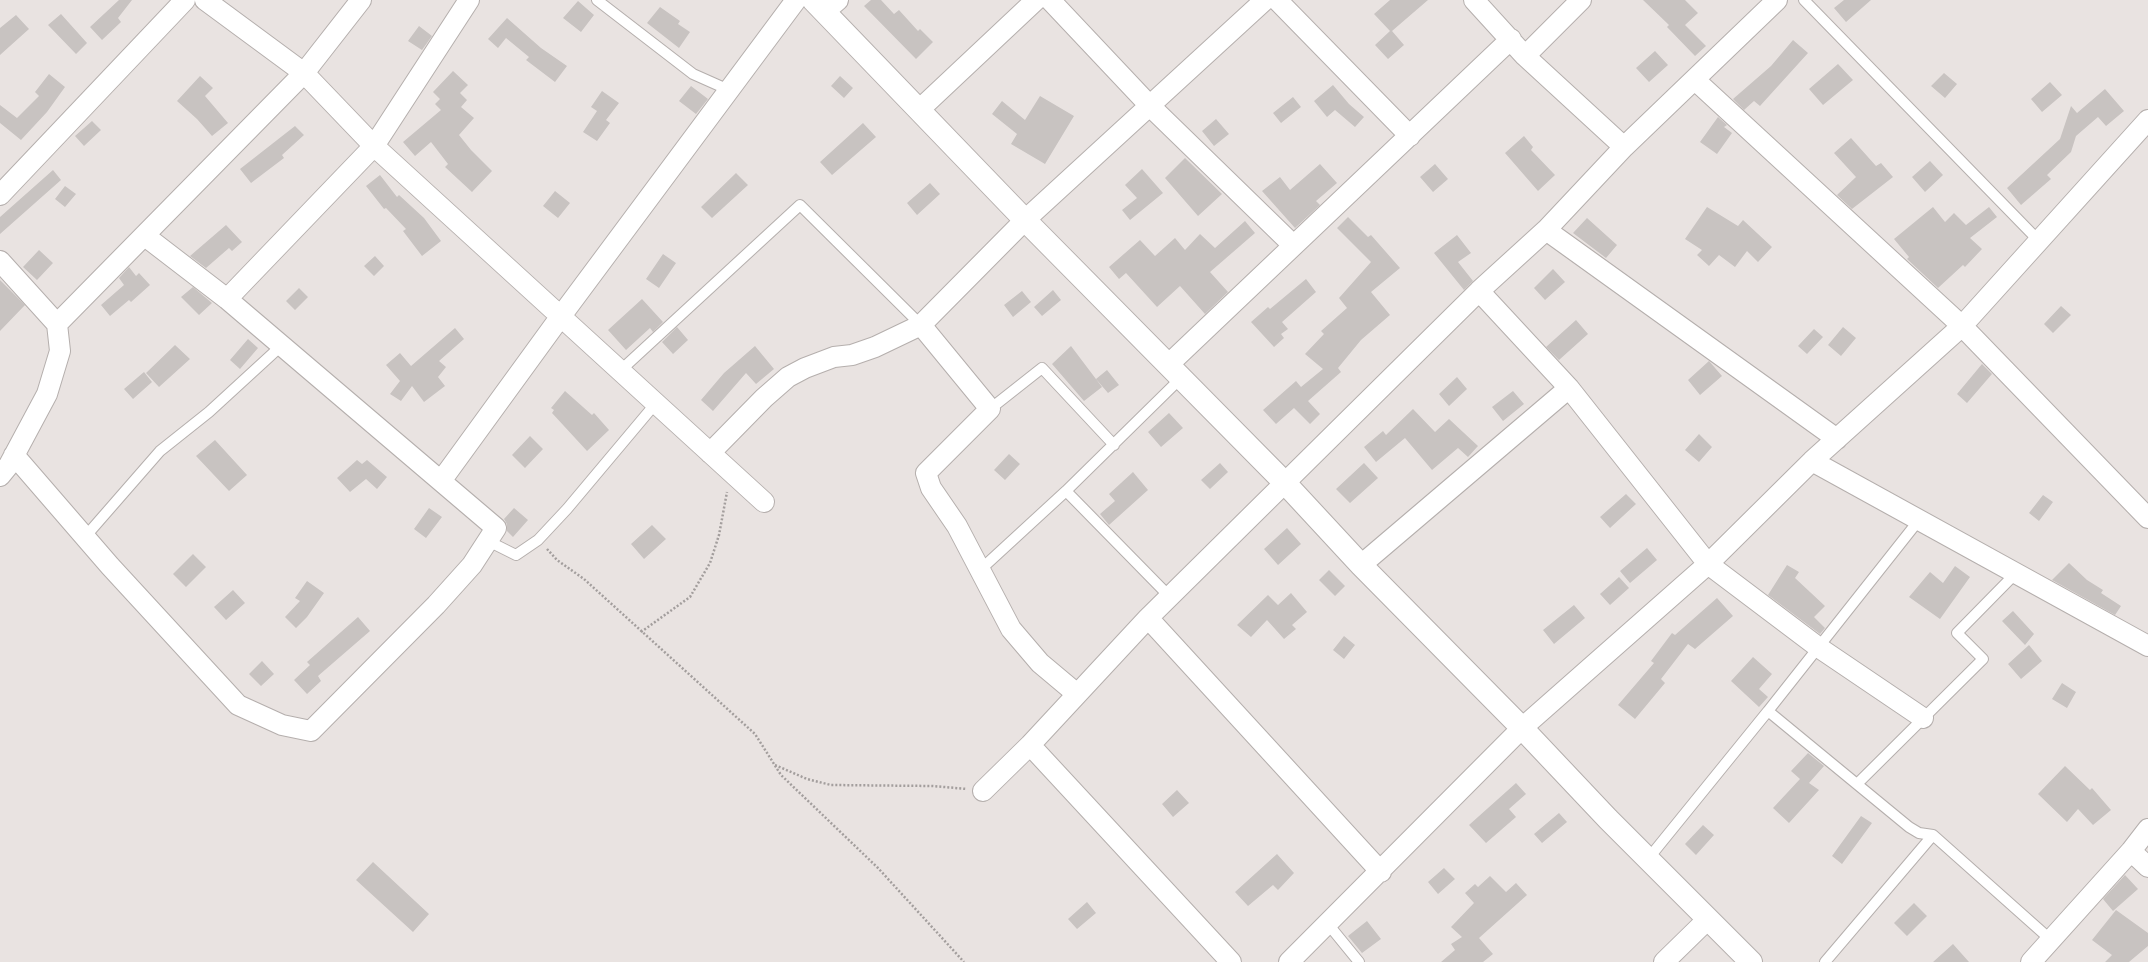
<!DOCTYPE html>
<style>
body{margin:0}
canvas{display:block;background:#e9e3e1}
</style>
<canvas width="2148" height="962"></canvas>
<script>
const ctx = document.querySelector('canvas').getContext('2d');
ctx.lineJoin = 'round';
function fillPath(path, color) {
  ctx.fillStyle = color;
  ctx.fill(path, 'evenodd');
}
function poly(rows) {
  const path = new Path2D();
  for (const r of rows) {
    path.moveTo(r[0], r[1]);
    for (let i = 2; i < r.length; i += 2) path.lineTo(r[i], r[i + 1]);
  }
  return path;
}
function stroke(path, color, width, dash) {
  ctx.strokeStyle = color;
  ctx.lineWidth = width;
  ctx.lineCap = dash ? 'butt' : 'round';
  ctx.setLineDash(dash || []);
  ctx.stroke(path);
}
const building = poly([
 [119,0,132,0,118,18,121,22,102,40,90,27],
 [871,0,881,0,894,14,899,10,918,31,920,29,933,42,916,59,864,6],
 [1390,0,1428,0,1392,31,1404,45,1388,59,1375,45,1390,31,1374,14],
 [1643,0,1685,0,1698,13,1685,25,1706,46,1695,56,1667,27,1669,25],
 [1844,0,1871,0,1846,22,1834,8],
 [578,1,594,15,581,32,563,18],
 [660,7,680,21,678,24,690,32,679,48,647,23],
 [61,14,87,43,76,54,48,25],
 [16,15,29,29,0,55,0,28],
 [507,18,541,48,567,66,555,82,526,60,529,57,506,38,498,48,488,39],
 [419,26,432,36,422,50,408,41],
 [1793,40,1808,53,1760,106,1754,101,1744,110,1733,99,1771,66],
 [1655,51,1668,65,1649,82,1636,68],
 [1838,64,1853,80,1823,105,1809,89],
 [453,71,468,85,460,93,467,100,461,107,474,118,459,135,471,150,492,171,472,192,445,167,448,164,431,142,415,156,403,142,441,110,435,104,440,99,433,92],
 [1944,73,1957,84,1945,98,1931,86],
 [49,74,65,87,47,112,21,140,0,123,0,105,17,118,39,96,35,92],
 [200,76,213,88,205,96,228,123,212,136,197,119,177,101],
 [840,76,853,88,844,98,831,86],
 [2050,82,2062,95,2042,112,2031,99],
 [1333,85,1349,104,1364,117,1355,127,1335,110,1327,117,1314,101],
 [691,86,708,99,696,114,679,101],
 [2105,89,2124,111,2106,126,2098,117,2076,136,2071,152,2047,175,2051,179,2021,205,2007,188,2060,139,2071,106,2077,113],
 [602,91,619,103,606,120,610,123,597,141,583,132,597,111,591,107],
 [1040,96,1074,116,1045,164,1011,144,1017,134,992,114,1002,101,1025,120],
 [1293,97,1301,107,1281,123,1273,113],
 [1718,117,1727,125,1724,127,1732,133,1717,154,1700,142],
 [1216,119,1229,134,1214,146,1202,131],
 [92,121,101,130,84,146,75,136],
 [863,123,876,137,832,175,820,162],
 [295,126,304,135,282,155,284,158,251,183,240,169],
 [1524,136,1533,147,1531,150,1555,175,1538,191,1505,153],
 [1851,138,1876,166,1881,163,1893,177,1852,209,1837,195,1856,177,1834,153],
 [1185,158,1222,194,1198,216,1165,178],
 [1930,161,1943,175,1925,192,1912,177],
 [1320,164,1337,183,1316,201,1320,205,1295,228,1262,191,1280,177,1290,190],
 [1435,164,1448,179,1433,192,1420,177],
 [1142,169,1163,193,1130,220,1122,210,1137,198,1125,185],
 [53,170,61,180,0,234,0,217],
 [736,173,748,185,712,218,701,207],
 [380,175,397,197,399,195,424,218,441,241,422,256,403,231,406,229,386,208,384,209,366,186],
 [930,183,940,194,917,215,907,203],
 [65,186,76,194,65,207,55,199],
 [555,191,570,203,558,218,543,206],
 [1707,207,1738,226,1743,220,1772,247,1758,262,1747,251,1735,267,1719,255,1709,266,1697,255,1702,250,1685,239],
 [1933,207,1945,222,1954,213,1966,225,1989,207,1997,217,1970,238,1982,249,1965,267,1963,265,1938,288,1907,259,1909,257,1894,239],
 [1348,217,1368,237,1371,235,1400,268,1371,292,1390,315,1361,340,1338,368,1341,372,1308,401,1320,414,1310,424,1294,408,1276,424,1263,410,1296,381,1301,387,1323,369,1305,354,1324,334,1321,331,1347,308,1339,298,1371,262,1337,228],
 [1587,218,1617,245,1606,258,1573,233],
 [1245,221,1255,233,1210,272,1228,292,1205,314,1180,286,1157,307,1126,273,1119,279,1109,267,1140,240,1155,256,1175,238,1185,250,1200,234,1215,248],
 [226,225,242,242,232,251,229,248,206,268,190,256],
 [1457,235,1471,253,1458,262,1473,281,1464,290,1434,253],
 [39,250,53,263,37,280,23,267],
 [663,254,676,263,659,288,646,279],
 [375,256,384,266,374,276,364,266],
 [129,267,136,276,139,273,150,285,131,302,129,300,110,316,101,305,124,285,119,278],
 [1553,269,1565,282,1545,300,1534,288],
 [1306,279,1316,292,1282,322,1288,329,1281,334,1284,338,1274,347,1251,322,1268,307,1270,309],
 [0,280,25,305,0,331],
 [193,287,212,303,199,315,181,297],
 [299,288,308,297,295,310,286,301],
 [1053,290,1061,300,1042,316,1034,307],
 [1022,291,1031,302,1013,317,1004,305],
 [642,299,663,322,653,332,650,328,626,350,608,330],
 [2061,306,2071,315,2053,333,2044,324],
 [1576,320,1588,334,1559,360,1546,347],
 [677,327,688,340,673,354,662,342],
 [1843,327,1856,338,1841,356,1828,345],
 [455,328,464,339,439,361,446,367,438,377,445,386,424,402,412,386,401,401,390,394,400,381,386,365,400,353,411,366],
 [1814,329,1823,337,1807,354,1798,346],
 [248,339,258,348,240,369,230,360],
 [175,345,190,359,159,387,146,373],
 [755,346,774,369,756,384,746,373,713,411,701,400,724,373],
 [1071,346,1102,387,1084,401,1052,364],
 [1709,361,1722,376,1700,395,1688,380],
 [1982,364,1992,374,1967,403,1957,394],
 [1107,370,1119,385,1108,393,1096,379],
 [144,372,152,382,133,399,124,389],
 [1457,377,1467,389,1449,406,1439,394],
 [565,391,592,415,594,413,609,430,587,451,552,413,554,410,551,408],
 [1513,391,1524,404,1503,421,1492,407],
 [1413,409,1435,432,1449,419,1478,446,1468,457,1458,448,1432,470,1405,438,1376,462,1364,447,1383,431,1386,435],
 [1169,413,1183,428,1161,447,1148,432],
 [1699,434,1712,447,1699,462,1685,450],
 [530,436,543,449,525,468,512,455],
 [215,440,247,475,229,491,196,456],
 [1009,454,1020,464,1005,480,994,470],
 [357,460,362,464,367,460,387,477,377,489,366,479,350,492,337,478],
 [1220,463,1228,472,1210,489,1201,480],
 [1364,463,1378,478,1350,503,1336,489],
 [1133,472,1148,490,1109,525,1100,514,1115,501,1109,494],
 [1626,494,1636,504,1610,528,1600,517],
 [2043,495,2053,502,2039,521,2029,513],
 [429,508,442,517,426,538,414,529],
 [514,508,528,520,513,537,507,531,507,524,504,519],
 [652,525,666,539,644,559,631,544],
 [1287,528,1301,544,1278,565,1264,549],
 [1647,548,1657,560,1630,583,1620,571],
 [193,554,206,567,186,587,173,574],
 [2069,563,2087,580,2103,590,2101,593,2121,606,2115,615,2052,580],
 [1787,565,1799,572,1795,578,1825,606,1814,617,1825,628,1820,634,1768,595],
 [1955,566,1970,577,1940,619,1909,597,1930,572,1943,583],
 [1329,570,1345,586,1335,596,1319,580],
 [1619,577,1629,588,1610,605,1600,594],
 [307,581,324,593,307,617,296,628,285,617,300,601,295,598],
 [233,590,245,603,226,620,214,607],
 [1291,593,1307,612,1292,625,1296,629,1284,639,1267,620,1251,637,1237,625,1268,595,1278,605],
 [1717,598,1733,616,1695,649,1688,644,1661,679,1665,683,1635,719,1618,705,1654,663,1651,661,1672,633,1675,635],
 [1574,605,1585,618,1554,644,1543,630],
 [2013,611,2034,634,2025,645,2002,621],
 [358,617,370,631,318,676,321,681,307,694,294,680,310,665,307,662],
 [1344,636,1355,645,1344,659,1333,650],
 [2029,645,2042,661,2021,679,2008,664],
 [1753,657,1772,674,1759,689,1768,697,1759,707,1731,681],
 [262,661,274,674,261,686,249,674],
 [2062,683,2076,692,2067,708,2052,699],
 [1808,753,1824,766,1809,783,1819,790,1789,823,1773,808,1800,779,1791,771],
 [2065,766,2090,790,2092,788,2111,810,2093,825,2078,809,2067,822,2038,794],
 [1516,783,1526,794,1509,809,1516,817,1486,843,1469,825],
 [1177,790,1189,803,1173,817,1162,804],
 [1559,813,1567,822,1542,843,1534,834],
 [1861,816,1872,823,1842,864,1832,856],
 [1703,825,1714,835,1696,855,1685,844],
 [1277,854,1294,873,1278,890,1273,885,1248,906,1235,892],
 [373,862,429,914,413,932,356,880],
 [1444,868,1455,879,1438,894,1428,882],
 [2125,875,2138,889,2113,911,2103,899],
 [1490,876,1506,892,1516,883,1527,895,1479,938,1493,954,1483,962,1441,962,1455,950,1451,944,1462,937,1451,927,1474,903,1465,893,1475,884,1478,887],
 [1087,902,1096,913,1077,929,1068,919],
 [1914,903,1927,916,1907,936,1894,923],
 [2116,910,2148,933,2148,946,2129,962,2105,962,2112,955,2092,940],
 [1367,921,1381,939,1362,953,1348,936],
 [1953,944,1969,962,1933,962]
]);
const path = poly([
 [547,549,557,560,584,579,755,734,781,775,878,868,964,962],
 [641,632,690,597,710,563,719,535,727,492],
 [775,765,807,779,831,785,933,786,967,789]
]);
const service = poly([
 [597,0,693,74,729,90],
 [1804,0,2039,241],
 [621,370,800,205,921,325],
 [990,409,1042,368,1114,445],
 [1066,491,1182,377],
 [85,537,160,451,209,412,281,346],
 [488,541,516,555,538,540,567,509,656,403],
 [979,571,1066,491,1169,596],
 [1768,711,1919,520],
 [1857,784,1983,659,1957,633,2016,573],
 [1648,859,1768,711,1909,827,1919,833,1933,835],
 [1328,924,1359,962],
 [1825,962,1933,835,2051,940]
]);
const minor = poly([
 [205,0,304,73,374,146,764,502],
 [1050,0,1150,106,1293,245],
 [1277,0,1410,136],
 [1474,0,1525,56,1624,147],
 [825,11,838,0],
 [1525,56,1581,0],
 [1695,80,1962,326,2148,518],
 [920,109,1036,0],
 [0,195,185,0],
 [1546,230,1837,439],
 [0,261,57,324,60,351,47,394,9,465,0,476],
 [1479,291,1569,388,1708,564,1818,647,1923,718],
 [227,299,374,146,469,0],
 [57,324,304,73,361,0],
 [921,325,990,409,926,473,931,488,957,526,1011,629,1040,663,1077,694],
 [1169,364,1511,39],
 [710,453,764,398,788,377,805,368,834,357,852,355,875,347,921,325,1025,220,1265,0],
 [14,455,110,566,238,705,282,725,311,731,436,605,472,565,496,528,227,299,145,236],
 [1812,461,2148,646],
 [441,481,561,316,796,0],
 [1361,565,1569,388],
 [1148,618,1381,872],
 [1030,745,1231,962],
 [983,791,1030,745,1148,618,1479,291,1546,230,1624,147,1777,0],
 [2131,851,2148,867],
 [1289,962,1522,728,1708,564,1812,461,1962,326,2148,120],
 [1664,962,1708,919],
 [2031,962,2131,851,2148,829]
]);
const tertiary = poly([
 [813,0,1025,220,1285,483,1361,565,1522,728,1608,819,1751,962]
]);
fillPath(building, '#c8c3c1');
stroke(service, '#b5afad', 12);
stroke(minor, '#b5afad', 22);
stroke(tertiary, '#b5afad', 24);
stroke(path, '#a39e9d', 2.5, [2, 2]);
stroke(service, '#fff', 10);
stroke(minor, '#fff', 20);
stroke(tertiary, '#fff', 22);
</script>
